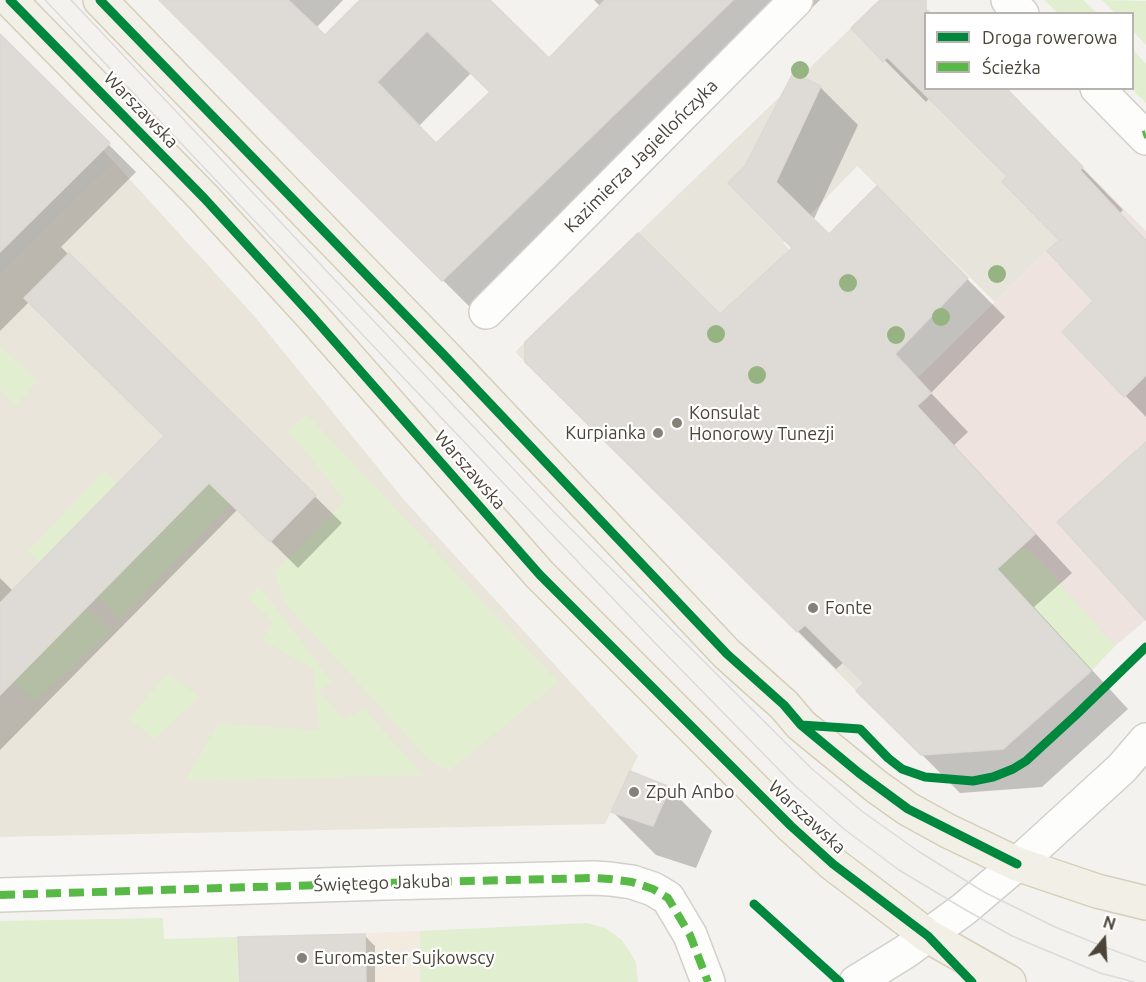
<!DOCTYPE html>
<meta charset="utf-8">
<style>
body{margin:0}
#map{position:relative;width:1146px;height:982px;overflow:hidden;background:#f4f2ee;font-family:Ubuntu,sans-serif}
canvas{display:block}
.legend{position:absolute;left:924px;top:12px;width:210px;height:78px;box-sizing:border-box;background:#fff;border:2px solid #b7b4b0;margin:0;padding:8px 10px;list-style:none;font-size:18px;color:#4b4439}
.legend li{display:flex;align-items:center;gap:12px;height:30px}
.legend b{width:30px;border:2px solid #b7b4b0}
.north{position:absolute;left:1074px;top:910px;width:60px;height:60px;-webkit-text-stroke:4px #fff;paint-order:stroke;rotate:18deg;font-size:16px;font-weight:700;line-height:24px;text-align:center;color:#4b4439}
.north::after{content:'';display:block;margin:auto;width:21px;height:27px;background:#4b4439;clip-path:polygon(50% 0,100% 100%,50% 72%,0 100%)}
</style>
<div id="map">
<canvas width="1146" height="982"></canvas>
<ul class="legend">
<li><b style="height:8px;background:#00873e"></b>Droga rowerowa</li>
<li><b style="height:8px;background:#58b947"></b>Ścieżka</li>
</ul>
<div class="north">N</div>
</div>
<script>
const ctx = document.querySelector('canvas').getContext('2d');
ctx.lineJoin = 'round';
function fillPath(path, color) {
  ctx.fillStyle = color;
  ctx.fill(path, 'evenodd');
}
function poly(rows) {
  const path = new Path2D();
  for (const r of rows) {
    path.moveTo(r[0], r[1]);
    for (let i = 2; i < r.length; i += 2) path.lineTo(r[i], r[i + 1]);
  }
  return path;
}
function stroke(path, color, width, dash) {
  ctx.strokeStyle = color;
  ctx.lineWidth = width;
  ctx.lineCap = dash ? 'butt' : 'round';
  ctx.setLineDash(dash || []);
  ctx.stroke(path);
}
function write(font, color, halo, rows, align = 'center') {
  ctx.font = font + ' Ubuntu,sans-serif';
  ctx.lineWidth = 4.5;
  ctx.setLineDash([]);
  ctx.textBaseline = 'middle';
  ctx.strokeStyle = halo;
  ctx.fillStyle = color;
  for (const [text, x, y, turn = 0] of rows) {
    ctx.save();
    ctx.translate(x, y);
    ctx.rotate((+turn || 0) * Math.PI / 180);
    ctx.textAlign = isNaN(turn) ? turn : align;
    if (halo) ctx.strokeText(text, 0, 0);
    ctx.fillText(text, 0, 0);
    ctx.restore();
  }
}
const residential = poly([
 [880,0,918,0,932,13,926,14,926,88,1006,89,1107,192,995,302,857,166,783,243,917,379,997,568,1091,671,1003,749,921,755,515,352],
 [0,34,109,143,103,150,115,163,0,276]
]);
const commercial = poly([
 [420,931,420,982,240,982,238,937]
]);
const education = poly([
 [115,163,256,318,405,501,638,756,605,824,0,837,0,276]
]);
const medical = poly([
 [1107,192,1146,231,1146,620,1115,646,1091,671,989,560,904,391]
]);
const green = poly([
 [1044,0,1083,0,1097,13,1058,13],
 [1102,0,1146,1,1146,45,1133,31,1132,14,1115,13],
 [1133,50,1146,64,1146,103,1132,89],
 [0,346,38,381,16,405,0,390],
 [307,414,558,682,449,771,429,760,286,604,274,572,345,500,287,430],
 [105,470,117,484,39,563,28,551],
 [210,483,230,503,121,619,98,596],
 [1020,549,1029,549,1115,646,1091,671,997,569],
 [259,586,332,682,319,691,344,719,364,709,423,775,185,781,218,724,319,730,313,668,262,640,273,621,247,597],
 [86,609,110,632,36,701,13,682],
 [168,674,199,697,154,739,128,718],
 [163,918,164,939,238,937,240,982,0,982,0,921],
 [587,923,605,928,622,940,636,962,638,982,420,982,420,931]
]);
const shadow = poly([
 [161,0,343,0,316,28,325,37,362,0,488,0,549,60,601,7,594,0,820,0,486,323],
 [471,73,491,93,437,145,419,126],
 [882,0,916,0,930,14,926,14,926,88,1004,88,1123,210,1120,213,1146,240,1146,417,1064,332,1095,301,1061,240,1009,176,930,97,926,102,853,28],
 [0,36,136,172,61,247,342,523,298,568,238,509,0,750,0,578,13,591,166,437,29,302,0,331],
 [820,87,858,125,813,221,829,236,877,188,1005,317,931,393,968,432,954,445,1072,573,1034,607,1128,709,1042,787,960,793,859,691,866,684,844,662,836,669,526,361,720,316,795,249,730,183],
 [669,788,712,831,696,868,656,855,613,812],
 [365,936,375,946,375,982,241,982]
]);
const building = poly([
 [159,0,288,0,325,35,360,0,490,0,549,58,605,0,733,0,442,281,159,0],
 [427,31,490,92,436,143,377,82,427,31],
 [880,0,926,0,926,88,1006,88,1083,167,1080,170,1146,241,1146,375,1124,397,1062,332,1093,301,1047,251,1059,240,1002,182,1007,176,887,57,883,62,851,28,880,0],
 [0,34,110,143,0,252,0,34],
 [793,73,821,86,776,182,829,234,877,186,968,278,895,354,931,393,917,406,1035,534,997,569,1091,671,1003,749,921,755,856,691,864,683,805,625,797,632,525,362,525,342,638,233,720,314,792,248,728,183,745,166,793,73],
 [69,253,316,495,270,542,209,483,0,695,0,603,164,436,24,298,69,253],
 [1146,442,1146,620,1057,522,1146,442],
 [630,771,670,787,653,826,611,812,630,771],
 [365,934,366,982,240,982,238,937,365,934]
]);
const street = poly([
 [1008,0,1022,14],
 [1097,88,1146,138],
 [486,312,796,0],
 [0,895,384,883,594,878,610,879,632,882,653,889,668,898,690,935,708,982],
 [856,982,905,952,964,909,1017,864,1122,768,1146,740]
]);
const primary = poly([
 [10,0,204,198,312,316,540,575,791,826,833,864,928,936,1009,982],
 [100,0,443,354,727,654,784,705,801,725,877,787,908,809,948,831,1017,864,1097,891,1146,903]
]);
const tram = poly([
 [45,0,656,644,793,784,844,829,899,870,964,909,1012,936,1100,973,1134,982],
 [71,0,554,512,811,768,863,812,918,851,984,892,1055,927,1107,948,1146,962]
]);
const quiet = poly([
 [1143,135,1146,134],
 [0,895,384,883,594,878,610,879,632,882,653,889,668,898,690,935,708,982]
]);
const cycleway = poly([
 [10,0,204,198,312,316,540,575,791,826,833,864,928,936,972,982],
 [100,0,443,354,727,654,784,705,801,725,859,773,908,809,1017,864],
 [801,725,860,729,888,758,902,769,925,777,973,781,993,777,1013,769,1026,761,1076,715,1146,647],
 [754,904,840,982]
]);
const trees = [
 [800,70],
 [997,274],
 [848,283],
 [941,317],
 [716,334],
 [896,335],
 [757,375]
];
const markers = [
 [677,423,6,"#868178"],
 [658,433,6,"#868178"],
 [813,608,6,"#868178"],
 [634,792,6,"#868178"],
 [302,958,6,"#868178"]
];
const streetNames = [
 ["Warszawska",141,110,46],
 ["Kazimierza Jagiellończyka",641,156,-45],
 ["Warszawska",470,470,49],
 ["Warszawska",807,817,43],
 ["Świętego Jakuba",382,883,-2]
];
const poiNames = [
 ["Konsulat",689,413],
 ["Honorowy Tunezji",689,434],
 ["Kurpianka",646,433,"right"],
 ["Fonte",825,608],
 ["Zpuh Anbo",646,792],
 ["Euromaster Sujkowscy",314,958]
];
fillPath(residential, '#e7e4dc');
fillPath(commercial, '#f3ebdf');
fillPath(education, '#eae5da');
fillPath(medical, '#eee3df');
fillPath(green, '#e1eecf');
fillPath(shadow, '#0003');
fillPath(building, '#dedbd6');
stroke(building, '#dcd9d4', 1.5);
stroke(street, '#d2d0cb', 36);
stroke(primary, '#d6cebb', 36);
stroke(street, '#fdfdfc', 33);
stroke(primary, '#f2efe6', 33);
stroke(tram, '#dbdbda', 1.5);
stroke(quiet, '#58b947', 8, [15, 8]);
stroke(cycleway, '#00873e', 9);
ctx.fillStyle = '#96b382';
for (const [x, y] of trees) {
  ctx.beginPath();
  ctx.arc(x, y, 9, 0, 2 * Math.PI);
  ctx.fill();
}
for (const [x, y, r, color] of markers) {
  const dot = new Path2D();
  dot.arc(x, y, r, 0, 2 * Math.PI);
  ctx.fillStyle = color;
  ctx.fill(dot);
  stroke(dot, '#fff', 2);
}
write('18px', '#4b4439', '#fff', streetNames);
write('18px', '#4b4439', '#fff', poiNames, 'left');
</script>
